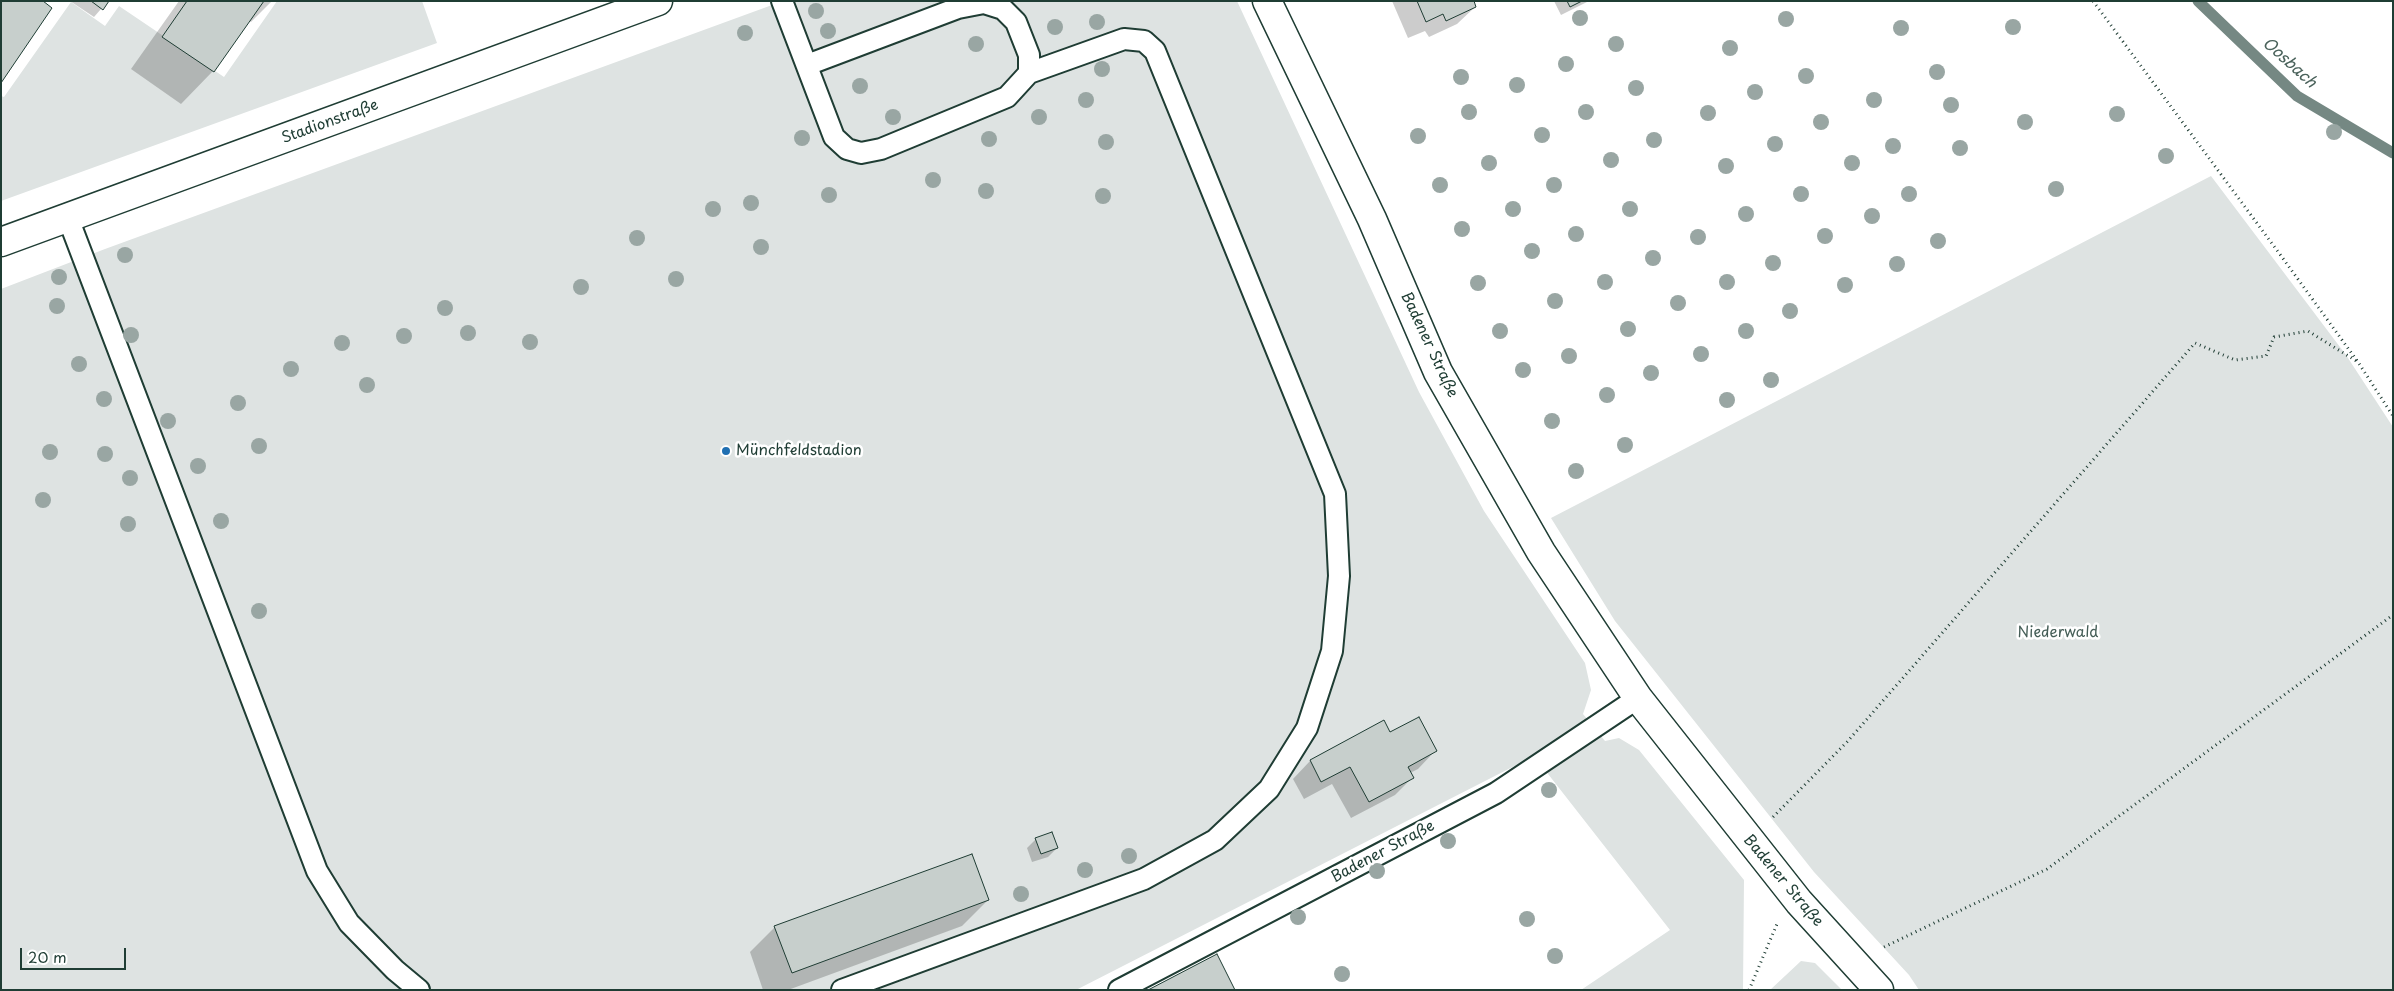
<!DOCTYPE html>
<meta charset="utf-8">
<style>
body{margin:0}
#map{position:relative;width:2394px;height:991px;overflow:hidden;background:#fff;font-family:"Playpen Sans",sans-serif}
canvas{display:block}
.frame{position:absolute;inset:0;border:2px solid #1f3d34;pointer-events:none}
.scale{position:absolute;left:20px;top:948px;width:106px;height:22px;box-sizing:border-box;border:2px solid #1f3d34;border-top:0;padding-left:6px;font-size:15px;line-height:18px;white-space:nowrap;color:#1f3d34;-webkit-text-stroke:4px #fff;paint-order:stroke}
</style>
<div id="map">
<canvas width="2394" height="991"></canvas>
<div class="frame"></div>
<div class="scale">20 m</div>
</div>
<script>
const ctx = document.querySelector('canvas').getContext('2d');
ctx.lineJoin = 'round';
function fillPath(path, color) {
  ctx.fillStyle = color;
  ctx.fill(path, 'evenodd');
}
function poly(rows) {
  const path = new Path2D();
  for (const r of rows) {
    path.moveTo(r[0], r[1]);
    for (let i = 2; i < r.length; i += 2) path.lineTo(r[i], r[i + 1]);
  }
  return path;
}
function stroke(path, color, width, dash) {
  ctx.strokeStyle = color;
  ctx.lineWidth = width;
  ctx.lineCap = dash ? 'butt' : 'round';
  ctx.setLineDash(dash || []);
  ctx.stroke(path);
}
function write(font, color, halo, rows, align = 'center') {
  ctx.font = font + ' "Playpen Sans",sans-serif';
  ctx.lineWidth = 5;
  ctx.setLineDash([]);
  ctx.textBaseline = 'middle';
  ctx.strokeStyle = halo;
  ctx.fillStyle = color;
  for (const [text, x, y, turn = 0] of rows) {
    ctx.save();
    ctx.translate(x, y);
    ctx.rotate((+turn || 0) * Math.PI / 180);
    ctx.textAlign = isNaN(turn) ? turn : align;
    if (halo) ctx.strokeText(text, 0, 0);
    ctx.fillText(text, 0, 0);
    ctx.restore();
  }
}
const green = poly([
 [277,1,422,1,437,43,1,201,1,96,4,97,71,2,105,26,119,6,224,77],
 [783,1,1237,1,1419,392,1484,511,1585,663,1591,690,1583,714,1605,741,1619,738,1639,750,1744,880,1743,990,1581,990,1670,930,1534,756,1076,990,1,990,1,289,105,249],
 [2211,176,2346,355,2393,427,2393,990,1919,990,1909,975,1814,872,1615,621,1551,518],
 [1801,961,1815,963,1842,990,1770,990]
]);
const shadow = poly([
 [70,1,108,1,94,17],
 [179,1,272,1,251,22,248,21,213,71,181,104,131,69],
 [1392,1,1472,1,1475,7,1457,24,1429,37,1425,31,1408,38],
 [1554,1,1589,1,1561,15],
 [1384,722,1390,733,1435,751,1418,769,1410,773,1413,777,1395,795,1351,818,1332,784,1304,799,1293,779,1310,761],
 [1036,839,1057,848,1048,857,1032,862,1027,848],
 [988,900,962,926,788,990,763,990,750,952,775,927]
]);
const stream = poly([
 [2198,1,2297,96,2393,153]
]);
const building = poly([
 [1,1,43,1,52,8,1,83,1,1],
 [91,1,109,1,103,10,91,1],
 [187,1,264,1,214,72,162,37,187,1],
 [1417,1,1474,1,1476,7,1446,21,1443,14,1426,22,1417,1],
 [1567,1,1582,1,1570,7,1567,1],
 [1419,717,1437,751,1408,767,1414,778,1369,802,1350,767,1321,782,1310,760,1384,720,1390,732,1419,717],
 [1052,832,1058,848,1041,854,1035,838,1052,832],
 [972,854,989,900,792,973,774,926,972,854],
 [1217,954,1235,990,1148,990,1217,954]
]);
const path = poly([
 [2093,1,2279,253,2358,362,2393,416],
 [1773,817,1847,742,2195,343,2235,360,2266,356,2274,337,2308,331,2358,362],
 [1884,947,2047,869,2393,615],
 [1749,990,1777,924]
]);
const lane = poly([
 [782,1,834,137,847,149,861,153,881,149,1007,97,1029,73,1124,39,1144,41,1155,51,1335,494,1339,576,1332,651,1307,728,1269,789,1215,840,1144,879,842,990],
 [807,65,958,8,984,3,1003,9,1016,22,1029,55,1029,73],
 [68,218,317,871,349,923,395,970,419,990],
 [1119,990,1496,793,1638,698]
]);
const street = poly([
 [1,242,658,1]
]);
const primary = poly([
 [1267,1,1372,219,1438,372,1541,552,1638,698,1799,902,1879,990]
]);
const trees = [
 [816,11],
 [1580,18],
 [1786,19],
 [1097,22],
 [1055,27],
 [2013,27],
 [1901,28],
 [828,31],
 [745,33],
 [976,44],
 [1616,44],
 [1730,48],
 [1566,64],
 [1102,69],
 [1937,72],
 [1806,76],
 [1461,77],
 [1517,85],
 [860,86],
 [1636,88],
 [1755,92],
 [1086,100],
 [1874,100],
 [1951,105],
 [1469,112],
 [1586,112],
 [1708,113],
 [2117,114],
 [893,117],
 [1039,117],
 [1821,122],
 [2025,122],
 [2334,132],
 [1542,135],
 [1418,136],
 [802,138],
 [989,139],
 [1654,140],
 [1106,142],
 [1775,144],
 [1893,146],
 [1960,148],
 [2166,156],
 [1611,160],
 [1489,163],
 [1852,163],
 [1726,166],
 [933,180],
 [1440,185],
 [1554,185],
 [2056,189],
 [986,191],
 [1801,194],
 [1909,194],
 [829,195],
 [1103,196],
 [751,203],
 [713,209],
 [1513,209],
 [1630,209],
 [1746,214],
 [1872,216],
 [1462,229],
 [1576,234],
 [1825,236],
 [1698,237],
 [637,238],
 [1938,241],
 [761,247],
 [1532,251],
 [125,255],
 [1653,258],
 [1773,263],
 [1897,264],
 [59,277],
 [676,279],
 [1605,282],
 [1727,282],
 [1478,283],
 [1845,285],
 [581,287],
 [1555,301],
 [1678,303],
 [57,306],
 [445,308],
 [1790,311],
 [1628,329],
 [1500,331],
 [1746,331],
 [468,333],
 [131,335],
 [404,336],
 [530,342],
 [342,343],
 [1701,354],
 [1569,356],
 [79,364],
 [291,369],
 [1523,370],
 [1651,373],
 [1771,380],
 [367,385],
 [1607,395],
 [104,399],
 [1727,400],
 [238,403],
 [168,421],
 [1552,421],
 [1625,445],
 [259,446],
 [50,452],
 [105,454],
 [198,466],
 [1576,471],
 [130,478],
 [43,500],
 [221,521],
 [128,524],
 [259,611],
 [1549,790],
 [1448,841],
 [1129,856],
 [1085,870],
 [1377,871],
 [1021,894],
 [1298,917],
 [1527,919],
 [1555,956],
 [1342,974]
];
const markers = [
 [726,451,5,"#1f6fb2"]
];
const streetNames = [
 ["Stadionstraße",330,122,-20],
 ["Badener Straße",1429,345,65],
 ["Badener Straße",1383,852,-28],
 ["Badener Straße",1783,881,50]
];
const poiNames = [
 ["Münchfeldstadion",736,451]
];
const parkNames = [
 ["Niederwald",2058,633]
];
const waterNames = [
 ["Oosbach",2289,63,42]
];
fillPath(green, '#dee3e2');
fillPath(shadow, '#0003');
stroke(stream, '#758883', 11);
fillPath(building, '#c7cfcc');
stroke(building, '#1f3d34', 1);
stroke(lane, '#1f3d34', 24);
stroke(street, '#1f3d34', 31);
stroke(primary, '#1f3d34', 31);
stroke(path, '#1f3d34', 3, [1, 4]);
stroke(lane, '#fff', 20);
stroke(street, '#fff', 28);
stroke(primary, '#fff', 28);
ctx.fillStyle = '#99a6a3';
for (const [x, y] of trees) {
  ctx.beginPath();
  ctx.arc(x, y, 8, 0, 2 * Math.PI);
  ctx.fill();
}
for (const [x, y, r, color] of markers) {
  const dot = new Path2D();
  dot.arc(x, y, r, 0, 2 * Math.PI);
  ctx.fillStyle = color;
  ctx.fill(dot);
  stroke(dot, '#fff', 2);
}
write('15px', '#1f3d34', '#fff', streetNames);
write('15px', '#1f3d34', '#fff', poiNames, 'left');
write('15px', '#455e57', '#fff', parkNames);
write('italic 16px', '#4a625b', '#fff', waterNames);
</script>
